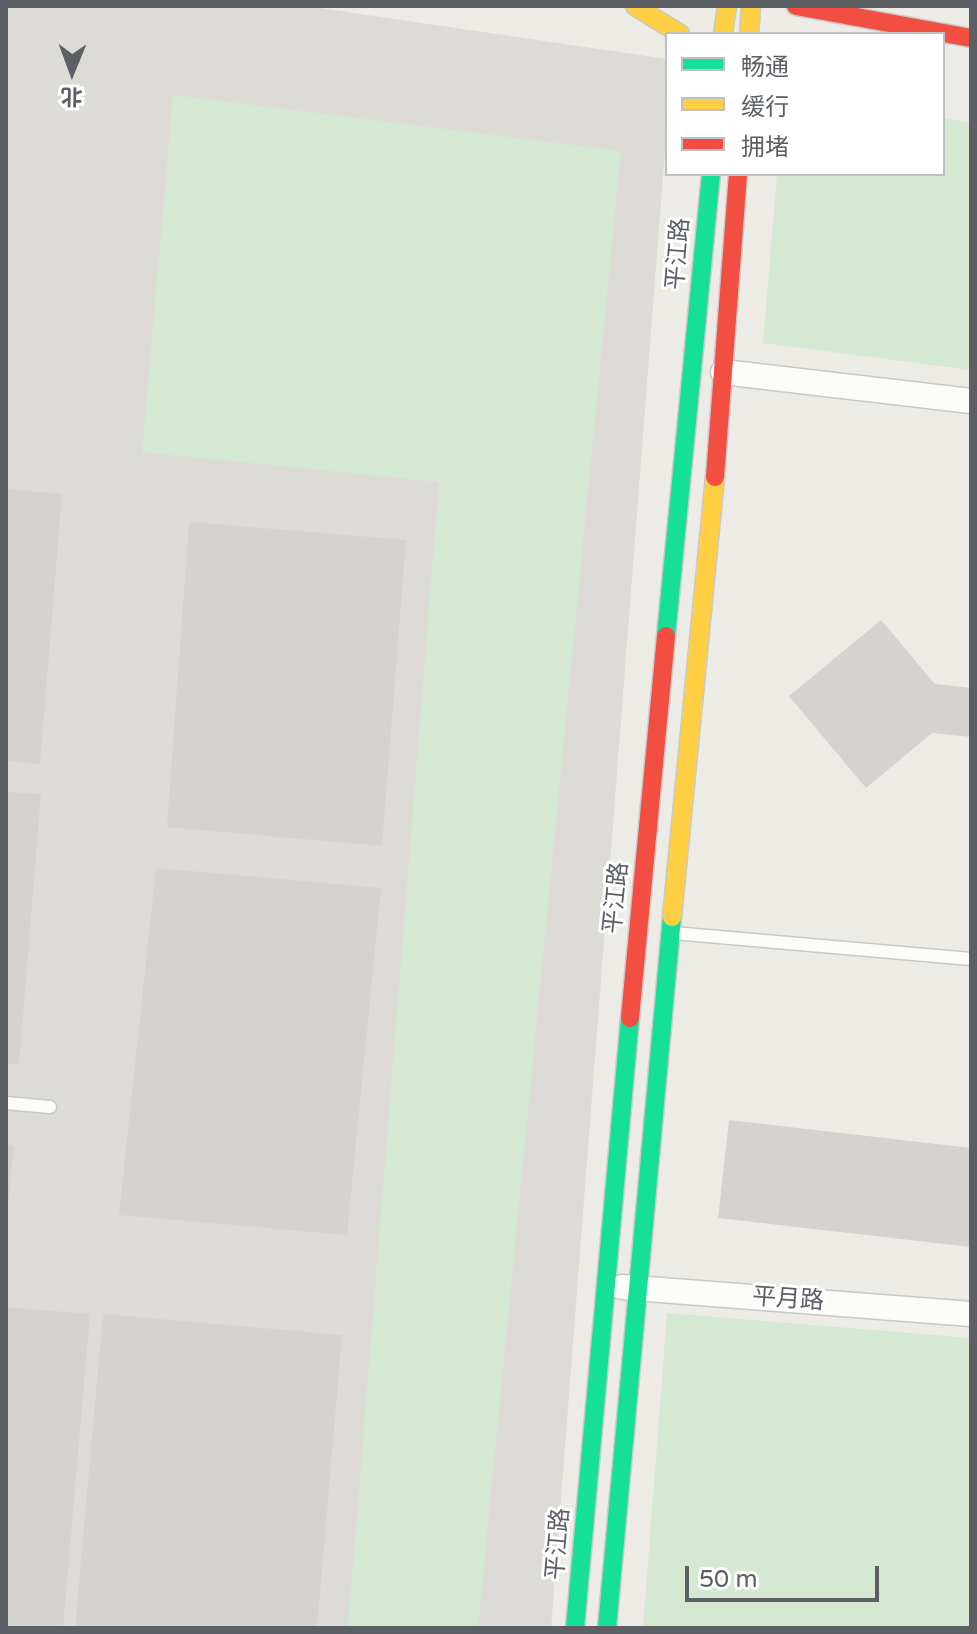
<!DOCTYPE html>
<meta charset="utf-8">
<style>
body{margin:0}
#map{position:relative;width:977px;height:1634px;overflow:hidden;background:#ecebe6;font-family:"Varela Round","Noto Sans SC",sans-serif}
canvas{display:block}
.frame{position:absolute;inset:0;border:8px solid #5c6064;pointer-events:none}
.legend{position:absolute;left:665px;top:32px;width:280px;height:144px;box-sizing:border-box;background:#fff;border:2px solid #bebfc1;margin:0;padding:10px 14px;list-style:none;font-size:24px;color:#5c6064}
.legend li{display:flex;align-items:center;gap:16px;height:40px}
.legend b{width:40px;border:2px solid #bebfc1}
.north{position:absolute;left:32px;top:32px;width:80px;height:80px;-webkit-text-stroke:6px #fff;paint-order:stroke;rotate:181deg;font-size:22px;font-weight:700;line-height:32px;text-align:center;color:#5c6064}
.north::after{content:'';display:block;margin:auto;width:28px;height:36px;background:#5c6064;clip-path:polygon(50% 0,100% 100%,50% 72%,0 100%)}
.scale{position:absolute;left:685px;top:1566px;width:194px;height:36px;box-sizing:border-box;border:4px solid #5c6064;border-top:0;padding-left:10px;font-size:24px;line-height:28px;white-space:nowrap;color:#5c6064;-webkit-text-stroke:6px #fff;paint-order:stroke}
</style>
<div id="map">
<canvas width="977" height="1634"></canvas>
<div class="frame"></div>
<ul class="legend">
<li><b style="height:10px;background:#16e098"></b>畅通</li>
<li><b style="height:10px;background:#ffcf43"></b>缓行</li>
<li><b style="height:10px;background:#f24e42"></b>拥堵</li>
</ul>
<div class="north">北</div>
<div class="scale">50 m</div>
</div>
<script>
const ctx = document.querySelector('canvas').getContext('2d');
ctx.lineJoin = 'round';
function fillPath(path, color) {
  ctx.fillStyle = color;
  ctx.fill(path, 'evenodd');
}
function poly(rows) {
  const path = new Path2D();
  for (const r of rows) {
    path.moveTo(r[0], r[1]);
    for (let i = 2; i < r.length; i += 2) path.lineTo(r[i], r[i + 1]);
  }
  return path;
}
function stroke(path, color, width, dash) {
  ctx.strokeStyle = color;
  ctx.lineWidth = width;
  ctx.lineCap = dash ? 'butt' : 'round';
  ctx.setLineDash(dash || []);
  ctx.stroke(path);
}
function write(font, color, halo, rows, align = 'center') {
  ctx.font = font + ' "Varela Round","Noto Sans SC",sans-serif';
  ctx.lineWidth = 6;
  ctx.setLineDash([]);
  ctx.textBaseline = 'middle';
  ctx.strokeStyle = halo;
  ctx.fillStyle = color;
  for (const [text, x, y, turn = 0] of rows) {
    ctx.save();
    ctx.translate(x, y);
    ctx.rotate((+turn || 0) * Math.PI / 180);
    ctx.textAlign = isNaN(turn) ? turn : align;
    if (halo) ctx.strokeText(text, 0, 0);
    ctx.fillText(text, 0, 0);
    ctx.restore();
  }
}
const industrial = poly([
 [6,6,306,6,667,59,667,124,551,1628,6,1628]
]);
const green = poly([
 [173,95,621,151,478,1628,348,1628,439,482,142,452],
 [943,118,971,123,971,370,763,343,777,174,943,174],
 [667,1313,971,1338,971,1628,643,1628]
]);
const building = poly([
 [6,489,62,494,40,764,6,761],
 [189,522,406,540,382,846,167,827],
 [881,620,935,684,971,688,971,737,932,733,866,788,789,696],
 [6,792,41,794,19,1065,6,1064],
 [156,868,381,888,347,1235,119,1215],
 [729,1120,971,1148,971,1247,718,1218],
 [6,1145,14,1146,8,1207,6,1207],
 [6,1307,90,1314,63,1628,6,1628],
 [103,1314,342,1335,317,1628,75,1628]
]);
const lane = poly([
 [673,933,971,959],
 [6,1103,50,1107]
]);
const street = poly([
 [723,372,971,401],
 [622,1287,971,1314]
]);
const fast = poly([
 [666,636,711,174],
 [575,1628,630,1018],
 [607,1628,672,917]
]);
const slow = poly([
 [635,6,680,34],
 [723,34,727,6],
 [749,34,751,6],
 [672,917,715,477]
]);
const jam = poly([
 [796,6,971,38],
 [715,477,738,174],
 [630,1018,666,636]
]);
const streetNames = [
 ["平江路",679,254,-85],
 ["平江路",617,898,-84],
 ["平月路",788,1300,4],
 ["平江路",559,1544,-85]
];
fillPath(industrial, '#dddbd7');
fillPath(green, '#d5e8d2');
fillPath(building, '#d4d3d0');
stroke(lane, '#c8c8c7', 15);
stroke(street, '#c8c8c7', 27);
stroke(fast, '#c9c9c8', 21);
stroke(slow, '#c9c9c8', 21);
stroke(jam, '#c9c9c8', 21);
stroke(lane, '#fcfcfb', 12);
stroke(street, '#fcfcfb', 24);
stroke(fast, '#16e098', 18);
stroke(slow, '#ffcf43', 18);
stroke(jam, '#f24e42', 18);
write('24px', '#5c6064', '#fff', streetNames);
</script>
